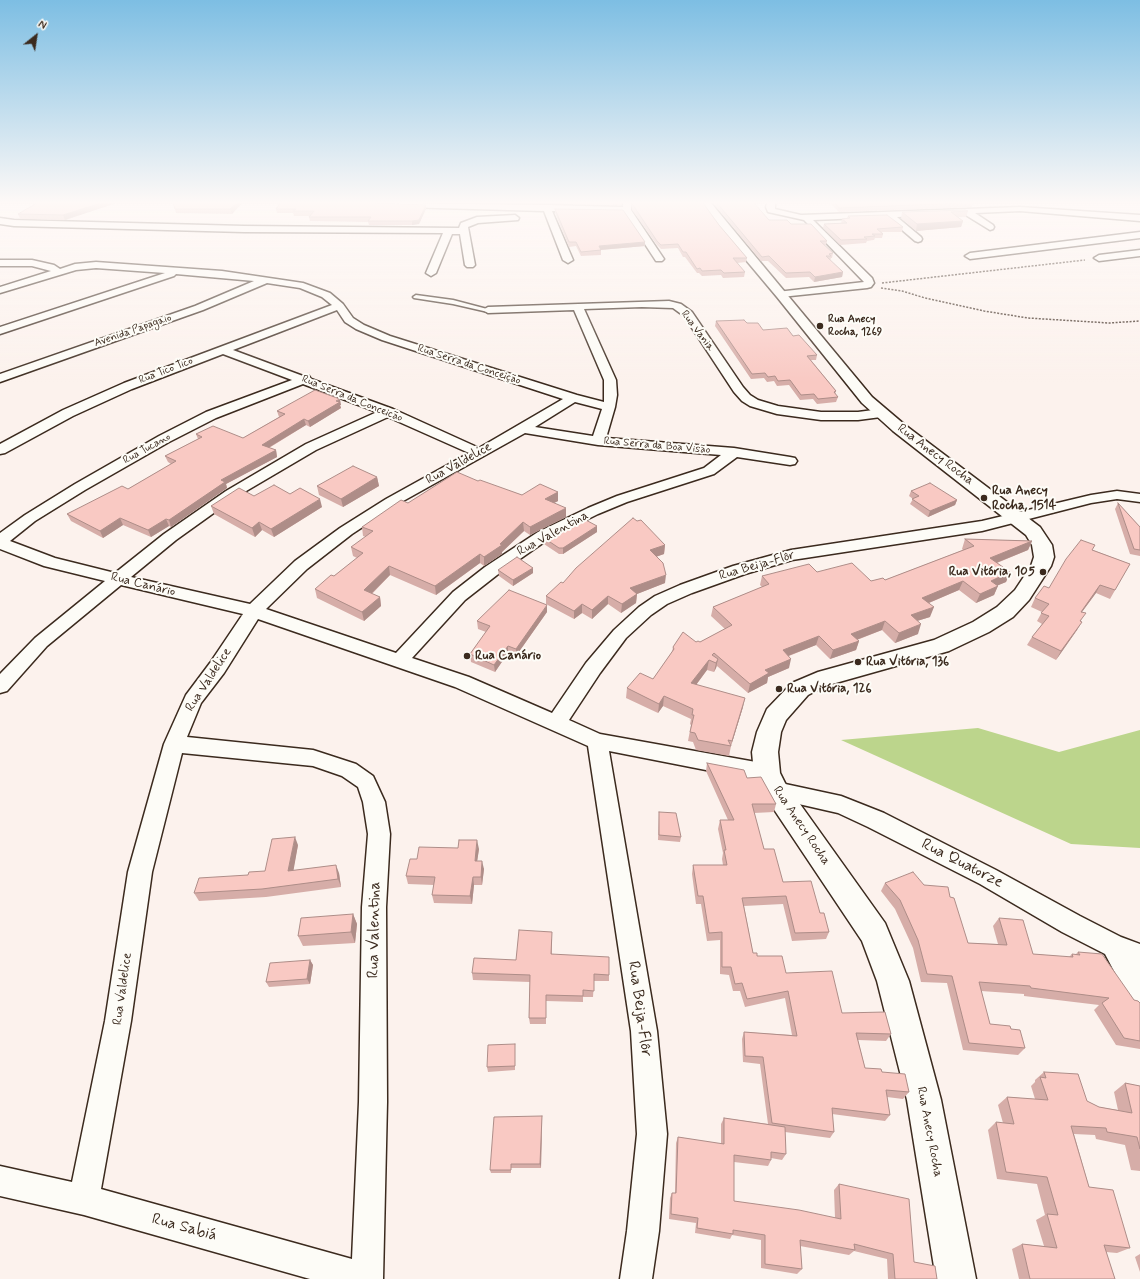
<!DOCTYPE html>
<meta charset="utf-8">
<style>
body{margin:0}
#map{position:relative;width:1140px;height:1279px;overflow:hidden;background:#fcf2ed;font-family:Mynerve,sans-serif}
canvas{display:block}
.north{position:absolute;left:16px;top:16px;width:40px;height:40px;-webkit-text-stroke:3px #fdfcf7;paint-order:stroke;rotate:30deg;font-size:11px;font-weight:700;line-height:16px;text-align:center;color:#3b2a1e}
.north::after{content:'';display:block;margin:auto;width:14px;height:18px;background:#3b2a1e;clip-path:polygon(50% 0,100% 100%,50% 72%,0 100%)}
</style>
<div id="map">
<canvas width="1140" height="1279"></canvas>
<div class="north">N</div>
</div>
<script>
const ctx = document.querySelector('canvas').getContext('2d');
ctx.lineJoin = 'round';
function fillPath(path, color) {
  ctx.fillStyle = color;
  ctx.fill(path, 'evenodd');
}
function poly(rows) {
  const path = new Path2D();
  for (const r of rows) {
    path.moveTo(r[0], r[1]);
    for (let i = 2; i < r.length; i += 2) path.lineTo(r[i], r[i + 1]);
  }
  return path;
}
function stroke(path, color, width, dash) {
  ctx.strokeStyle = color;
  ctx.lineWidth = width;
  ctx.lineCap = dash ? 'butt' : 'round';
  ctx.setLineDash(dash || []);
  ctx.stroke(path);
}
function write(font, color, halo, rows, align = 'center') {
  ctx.font = font + ' Mynerve,sans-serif';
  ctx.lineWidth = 4;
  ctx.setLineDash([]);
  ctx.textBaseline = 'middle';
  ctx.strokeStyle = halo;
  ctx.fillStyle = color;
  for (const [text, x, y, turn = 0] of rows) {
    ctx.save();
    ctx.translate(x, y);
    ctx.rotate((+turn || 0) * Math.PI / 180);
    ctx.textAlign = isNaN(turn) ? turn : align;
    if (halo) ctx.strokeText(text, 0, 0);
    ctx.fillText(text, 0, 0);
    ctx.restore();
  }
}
const green = poly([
 [978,728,1059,752,1140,730,1140,848,1071,844,841,740]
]);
const path = poly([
 [882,283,1085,260],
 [881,288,902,291,925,298,984,311,1028,318,1109,323,1140,321]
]);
const lane = poly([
 [416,295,453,300,491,310,488,312,453,304,414,298,413,297,416,295]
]);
const street = poly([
 [399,203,547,205,623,207,623,203,631,203,631,210,664,259,662,261,656,261,624,212,552,211,573,260,568,263,563,260,544,211,402,207,399,207,399,203],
 [767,203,775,203,775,209,801,215,1020,207,1140,215,1140,221,1020,211,975,213,993,225,994,227,993,229,990,230,964,214,897,217,921,237,922,239,921,241,918,242,915,241,887,217,813,220,872,278,874,283,871,287,867,288,781,297,776,294,777,292,864,282,804,220,768,212,766,207,767,203],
 [515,215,519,218,518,220,478,223,468,227,475,265,473,267,467,267,465,265,460,234,452,234,436,273,431,276,426,273,443,233,244,232,14,226,0,224,0,218,14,220,244,226,459,228,461,223,477,217,515,215],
 [1140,232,1140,238,970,259,965,256,970,253,1140,232],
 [1140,250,1140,256,1099,261,1094,258,1099,255,1140,250],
 [0,260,32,260,54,265,60,269,75,264,96,262,222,271,303,283,330,293,343,304,353,318,364,325,390,336,577,395,604,402,604,380,574,310,488,313,483,310,488,307,669,301,681,304,692,312,743,387,750,395,758,400,778,406,821,412,858,412,881,409,886,410,887,413,886,416,881,417,858,420,821,420,777,414,750,406,742,401,734,392,684,316,673,308,642,307,584,309,616,380,617,395,615,407,606,438,734,448,790,457,795,458,797,461,795,464,790,465,737,457,714,474,627,502,598,514,550,538,497,575,465,600,412,658,469,677,552,713,586,663,614,630,639,607,655,596,680,585,733,566,791,550,982,521,1091,495,1117,491,1140,494,1140,502,1117,499,1091,503,982,531,792,560,745,574,692,593,667,604,651,615,626,638,600,673,569,720,600,734,767,764,774,767,778,773,774,779,767,782,609,751,657,1031,667,1134,659,1231,652,1279,620,1279,627,1231,637,1134,631,1031,588,746,455,687,258,619,224,673,201,703,187,737,313,750,356,764,373,776,385,802,390,834,386,907,387,1102,383,1279,310,1279,84,1215,0,1196,0,1166,72,1182,105,1021,128,872,164,744,186,695,210,663,243,614,121,585,47,646,7,691,0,693,0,674,35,638,105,581,44,566,0,549,0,533,25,515,75,484,159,436,206,412,292,380,223,354,132,389,73,416,5,453,0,454,0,444,63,410,124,383,332,305,322,297,300,288,267,283,203,310,0,382,0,374,195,306,254,281,176,274,174,276,0,334,0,327,165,273,96,268,76,270,0,293,0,287,51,271,32,266,0,266,0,260],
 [337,310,345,322,356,329,382,340,563,399,479,448,393,409,311,379,309,376,303,376,233,350,337,310],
 [303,384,377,412,306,444,226,491,164,534,115,573,55,558,10,541,35,521,85,490,169,442,216,418,303,384],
 [575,402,602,409,593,436,535,427,575,402],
 [388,417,469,453,386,499,340,528,295,561,250,604,131,577,176,540,236,497,316,450,388,417],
 [525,433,598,445,721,455,704,468,617,496,588,508,538,532,485,567,453,592,396,653,266,609,307,569,352,534,396,505,525,433],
 [182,753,313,766,342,776,358,787,363,802,368,834,362,907,359,1102,352,1259,101,1189,131,1021,152,872,182,753],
 [776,782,841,796,884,813,996,870,1080,916,1121,937,1140,944,1140,1007,1131,1003,1105,954,1062,932,980,884,868,827,838,813,768,797,765,791,768,785,776,782]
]);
const secondary = poly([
 [701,203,711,203,872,397,905,425,1040,527,1052,545,1054,557,1051,566,1029,600,1013,617,989,632,949,651,825,686,808,695,786,720,781,732,778,752,780,773,785,783,885,923,909,981,941,1100,976,1279,936,1279,907,1100,877,981,862,941,767,799,754,773,752,752,757,732,767,709,792,683,818,672,934,640,973,622,997,607,1015,590,1031,566,1034,557,1032,545,1026,535,893,431,862,403,777,297,720,229,701,203]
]);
const wall = poly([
 [116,203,65,220,20,219,18,214],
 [173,203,242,203,232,214,176,213],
 [525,203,622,203,622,205],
 [631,203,703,203,719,225,747,258,746,262,737,263,745,272,744,277,723,278,721,275,702,276,699,273,697,273,685,257,683,257,678,248,661,249,657,245,632,210],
 [713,203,754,203,769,220,791,224,827,241,826,245,825,245,833,253,832,258,831,258,830,261,843,272,842,277,814,282,809,277,786,278,768,261,761,261],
 [830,203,973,203,972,207,839,212],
 [426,205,426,209,419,224,412,225,369,225,368,222,310,221,309,217,310,216,294,216,293,213,277,213,276,209],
 [555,209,645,242,645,246,601,250,601,255,581,256,576,246,569,247,555,213],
 [968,211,966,217,958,217,963,221,961,227,916,231,901,218,902,212],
 [848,216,903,227,902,232,882,232,883,234,882,238,875,238,874,240,867,241,866,243,840,245,823,228,824,224,841,223,842,219,847,218],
 [716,321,747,323,763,330,793,336,817,355,816,360,811,360,836,391,835,394,838,397,836,402,817,404,813,399,800,400,789,385,777,386,774,381,767,382,764,378,751,379,715,326],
 [340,405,341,408,310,427,306,425,269,448,276,450,277,457,226,484,227,488,171,527,169,526,151,537,123,525,103,538,71,521,67,514,128,489,171,464,168,462,165,456,198,439,196,434,243,438,279,417,277,411,341,405],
 [377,477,379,486,343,507,319,495,317,486],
 [478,481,522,495,558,492,558,501,554,503,566,517,530,535,524,531,502,552,502,554,484,566,480,563,436,595,390,575,372,594,380,597,381,606,364,621,317,598,315,589,334,576,357,558,353,556,351,547,366,537,363,536,362,527,408,503],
 [911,491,957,500,955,505,928,517,910,504,913,499,909,496],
 [290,494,322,507,274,537,262,530,255,537,214,514,211,506,254,496],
 [1118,503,1140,527,1140,556,1130,554,1115,509],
 [637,521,665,545,664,554,656,557,665,583,637,594,636,603,621,613,608,604,592,619,582,613,574,619,546,604,546,596,563,583],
 [597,526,597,532,563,554,559,554,544,544,544,538],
 [965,539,1032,541,1028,550,997,563,1010,572,1006,582,998,585,994,595,976,603,959,590,929,603,930,617,917,621,918,634,895,643,882,630,857,640,859,641,856,650,830,659,816,645,789,656,789,668,768,677,767,683,748,693,717,666,714,672,707,670,696,685,743,707,731,746,729,756,696,750,693,742,688,741,691,725,690,724,691,719,663,706,658,713,626,698,627,688,653,679,672,652,673,647,696,642,700,642,725,629,711,616,713,607,762,587,760,585,762,576,817,572,871,581,885,580,963,550,962,549],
 [1093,550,1130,564,1110,599,1096,593,1082,612,1081,621,1077,630,1056,660,1027,645,1032,637,1042,624,1037,621,1042,612,1031,607,1035,598,1049,588],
 [533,568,533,573,513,586,499,576,498,570],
 [547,612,516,656,508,653,495,672,471,662,470,654,486,632,478,629,477,621],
 [707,763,747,778,776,804,774,812,754,813,764,849,783,882,820,913,829,932,826,939,792,941,783,904,744,906,753,953,786,973,842,1013,891,1034,886,1041,858,1040,865,1068,882,1072,909,1092,903,1099,887,1097,890,1115,885,1121,832,1114,834,1132,830,1138,785,1132,786,1154,782,1160,771,1158,771,1160,768,1166,734,1162,734,1201,835,1218,834,1190,839,1184,914,1262,937,1279,888,1279,887,1259,854,1251,849,1255,800,1246,802,1269,797,1274,761,1268,761,1240,732,1235,730,1239,695,1233,696,1223,669,1219,670,1198,672,1193,675,1193,676,1143,678,1137,721,1144,721,1124,724,1118,768,1124,760,1064,743,1062,742,1039,744,1032,792,1035,785,998,745,1007,740,991,733,991,729,975,720,974,720,940,707,941,701,904,696,904,692,874,693,865,723,865,722,859,723,853,718,829,720,820,728,820,706,771],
 [659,812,681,837,680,842,658,840],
 [298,845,293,870,339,873,341,887,266,897,199,901,194,893,248,875,265,871],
 [479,849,477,861,484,869,482,885,474,885,472,904,434,903,432,895,434,885,408,884,406,876,417,859],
 [885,883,924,885,950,897,968,943,998,944,993,926,999,918,1033,954,1069,957,1072,954,1075,955,1078,952,1134,1000,1140,1003,1140,1049,1116,1045,1094,1010,1099,1005,1024,996,1024,994,981,991,990,1024,1011,1029,1025,1048,1018,1055,963,1050,947,983,921,982,913,948,895,909,881,891],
 [353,914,357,924,355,943,303,946,298,936],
 [552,939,552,954,609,975,609,981,594,981,593,997,583,997,583,1002,546,1001,546,1024,530,1024,529,1018,530,982,473,980,472,973,516,960],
 [310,960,313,965,310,984,269,987,266,982],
 [515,1044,515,1070,488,1072,487,1067],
 [1044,1072,1087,1101,1099,1107,1118,1110,1114,1092,1125,1083,1140,1086,1140,1171,1131,1170,1125,1145,1096,1139,1095,1135,1074,1134,1089,1187,1130,1248,1117,1253,1106,1252,1115,1279,1019,1279,1012,1249,1022,1244,1044,1246,1036,1220,1045,1215,1037,1184,997,1179,988,1130,996,1122,1003,1123,998,1105,1007,1097,1035,1099,1031,1086,1035,1082,1035,1080],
 [542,1116,541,1168,511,1168,511,1173,491,1173,490,1170],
 [1140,1254,1140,1272,1135,1257]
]);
const shadedWall = poly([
 [101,203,116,203,65,220,63,215],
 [237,203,242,203,232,214,230,209],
 [426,205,426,209,419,224,412,225,412,221],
 [963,221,961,227,916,231,917,224],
 [645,242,645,246,599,250,599,246],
 [843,272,842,277,814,282,815,277],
 [340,399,341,405,340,405,341,408,310,427,308,421],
 [304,419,306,425,263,451,262,445],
 [276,450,277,457,226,484,227,488,171,527,169,520,221,480],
 [377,477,379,486,343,507,341,499],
 [558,492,558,501,546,507,545,499],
 [320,499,322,507,274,537,271,529],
 [957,500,955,505,928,517,930,511],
 [566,508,566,517,530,535,530,527],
 [120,518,123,525,103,538,100,531],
 [166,519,169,526,151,537,148,530],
 [259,522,262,530,255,537,252,528],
 [523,522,524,531,502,552,502,554,484,566,484,557,500,544],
 [597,526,597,532,563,554,563,548],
 [1032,541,1028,550,986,567,990,558],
 [665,545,664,554,649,559,650,550],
 [480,554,480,563,436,595,435,586],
 [389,566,390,575,366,599,364,590],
 [533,568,533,573,513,586,513,580],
 [1010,572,1006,582,987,590,991,581],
 [666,575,665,583,637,594,636,603,621,613,622,604,630,588],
 [963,581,959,590,919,607,922,598],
 [1100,585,1096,593,1076,620,1081,612],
 [998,586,994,595,976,603,980,594],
 [608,596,608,604,592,619,592,610],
 [380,597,381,606,364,621,362,612],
 [582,604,582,613,574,619,574,611],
 [547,605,547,612,516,656,516,649],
 [934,607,930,617,907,624,911,615],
 [885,621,882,630,848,643,851,634],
 [1082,622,1077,630,1056,660,1061,651],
 [921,624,918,634,895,643,899,633],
 [819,636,816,645,780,659,783,650],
 [859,641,856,650,830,659,833,650],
 [508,646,508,653,495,672,494,665],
 [718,659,716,668,714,672,716,663],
 [791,659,789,668,768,677,767,683,748,693,750,684,765,670],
 [709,660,707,670,690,693,691,683],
 [664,696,663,706,658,713,659,704],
 [745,698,743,707,731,746,732,741],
 [295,837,298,845,292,879,288,871],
 [477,840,479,849,476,869,475,861],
 [482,861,484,869,482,885,481,877],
 [336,865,339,873,341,887,338,879],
 [473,877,474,885,472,904,470,896],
 [353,914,357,924,355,943,351,932],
 [310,960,313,965,310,984,307,979],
 [542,1116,542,1120,541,1168,540,1164]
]);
const building = poly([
 [37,203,101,203,63,215,18,214,37,203],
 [173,203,237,203,230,209,175,209,173,203],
 [280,203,370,203,426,205,419,220,412,221,368,221,371,217,309,217,314,211,293,211,296,209,276,209,280,203],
 [632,203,703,203,719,225,747,258,733,258,745,272,724,273,721,270,702,271,700,268,697,269,686,252,683,252,678,244,661,245,657,241,633,205,632,203],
 [717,203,754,203,769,220,787,220,791,224,811,224,827,241,820,241,833,253,829,254,831,256,826,256,843,272,815,277,810,272,786,273,769,256,762,257,717,203],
 [835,203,962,203,839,208,835,203],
 [555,209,623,210,645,242,599,246,601,250,581,252,576,242,569,242,555,209],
 [965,210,968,211,951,212,963,221,917,224,902,212,965,210],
 [887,215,903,227,877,229,883,234,872,234,875,236,864,237,867,239,841,240,824,224,847,223,842,219,850,218,848,216,887,215],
 [744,320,747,323,758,323,763,330,787,328,793,336,799,335,817,355,807,356,836,391,834,392,838,397,818,399,814,394,801,395,790,380,778,381,775,376,768,377,765,373,752,374,716,321,744,320],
 [315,390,340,399,336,401,340,402,308,421,304,419,262,445,276,450,221,480,225,482,169,520,166,519,148,530,120,518,100,531,67,514,122,486,128,489,176,461,165,456,202,437,196,434,213,426,243,438,285,414,277,411,315,390],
 [353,466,377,477,341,499,317,486,353,466],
 [457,472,478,481,480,480,522,495,540,484,558,492,545,499,566,508,530,527,523,522,500,544,502,545,484,557,480,554,435,586,389,566,364,590,380,597,362,612,315,589,331,575,334,576,363,553,351,547,373,531,362,527,401,500,408,503,457,472],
 [930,483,957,500,930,511,912,499,919,496,911,491,930,483],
 [274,485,290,494,300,488,320,499,271,529,259,522,252,528,211,506,239,488,254,496,274,485],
 [1118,503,1140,527,1140,550,1134,549,1118,503],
 [582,518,597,526,563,548,559,548,544,538,582,518],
 [633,518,637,521,641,520,665,545,650,550,663,563,666,575,630,588,637,594,622,604,608,596,592,610,582,604,574,611,546,596,561,582,563,583,576,568,633,518],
 [965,539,1032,541,990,558,1010,572,991,581,998,586,980,594,963,581,922,598,934,607,911,615,921,624,899,633,885,621,851,634,859,641,833,650,819,636,783,650,791,659,765,670,769,673,750,684,714,653,712,655,718,659,716,663,709,660,691,683,745,698,732,741,728,740,731,746,698,740,695,733,690,732,694,715,692,715,693,709,664,696,659,704,627,688,640,673,653,679,674,649,673,647,683,632,696,642,698,641,700,642,732,625,713,607,769,584,762,576,809,564,817,572,852,563,871,581,883,578,885,580,974,546,965,539],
 [1081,540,1095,545,1092,550,1130,564,1115,590,1100,585,1081,612,1086,613,1080,621,1082,622,1061,651,1032,637,1049,616,1041,613,1049,604,1035,598,1044,586,1049,588,1066,559,1081,540],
 [517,557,533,568,513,580,498,570,517,557],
 [509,590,547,605,516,649,508,646,494,665,470,654,490,626,477,621,509,590],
 [707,763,744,770,747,778,761,777,776,804,752,804,764,849,774,849,783,882,811,881,820,913,824,913,829,932,795,933,786,896,742,898,753,953,757,953,757,956,782,956,786,973,832,971,842,1013,885,1012,891,1034,856,1033,865,1068,881,1069,882,1072,905,1074,909,1092,886,1090,890,1115,832,1108,834,1132,772,1123,763,1057,745,1056,744,1032,797,1036,788,991,747,999,742,983,735,984,731,967,722,967,722,932,709,933,703,896,698,896,693,865,727,865,724,850,726,850,720,820,734,820,707,763],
 [659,812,676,813,681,837,659,835,659,812],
 [295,837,288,871,336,865,338,879,262,889,194,893,199,878,248,875,249,872,265,871,272,839,295,837],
 [459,840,477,840,475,861,482,861,481,877,473,877,470,896,432,895,435,877,406,876,410,859,417,859,419,847,458,848,459,840],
 [913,872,924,885,948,887,950,897,954,898,968,943,1007,945,999,918,1023,920,1033,954,1073,957,1072,954,1080,955,1078,952,1102,954,1134,1000,1138,1001,1140,1003,1140,1041,1124,1038,1102,1003,1109,998,1031,988,1030,986,979,982,990,1024,1010,1026,1011,1029,1020,1030,1025,1048,969,1043,952,976,927,974,918,940,900,900,885,883,913,872],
 [353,914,351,932,298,936,301,918,353,914],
 [519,930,552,932,551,954,609,957,609,975,594,974,594,991,583,990,583,996,546,995,546,1018,529,1018,530,975,472,973,474,958,516,960,519,930],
 [310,960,307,979,266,982,270,963,310,960],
 [515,1044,515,1066,487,1067,488,1045,515,1044],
 [1044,1072,1078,1074,1087,1101,1099,1107,1132,1113,1125,1083,1140,1086,1140,1149,1137,1137,1107,1132,1106,1128,1071,1126,1089,1187,1113,1190,1130,1248,1104,1245,1115,1279,1030,1279,1022,1244,1057,1248,1047,1214,1058,1215,1047,1177,1006,1172,996,1122,1014,1124,1007,1097,1048,1100,1040,1077,1046,1078,1044,1072],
 [542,1116,540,1164,511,1164,511,1170,490,1170,494,1117,542,1116],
 [724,1118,785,1127,786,1154,771,1152,771,1160,734,1155,734,1201,799,1210,841,1219,839,1184,909,1199,914,1262,935,1266,937,1279,895,1279,893,1254,854,1244,855,1250,800,1240,802,1269,765,1264,765,1235,733,1230,733,1234,697,1228,698,1218,671,1214,672,1193,676,1193,678,1137,724,1144,724,1118]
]);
const markers = [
 [820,326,4,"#3b2a1e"],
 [984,498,4,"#3b2a1e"],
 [1043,572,4,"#3b2a1e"],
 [467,656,4,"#3b2a1e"],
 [858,662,4,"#3b2a1e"],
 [779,689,4,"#3b2a1e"]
];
const farPoinames = [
 ["Rua Anecy",828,320],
 ["Rocha, 1269",828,333]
];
const farStreetnames = [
 ["Avenida Papagaio",133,331,-19],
 ["Rua Vania",697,331,53],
 ["Rua Serra da Conceição",469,365,18],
 ["Rua Tico Tico",166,371,-21],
 ["Rua Serra da Conceicão",352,399,22],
 ["Rua Serra da Boa Visão",657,446,5],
 ["Rua Tucano",147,449,-29]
];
const streetNames = [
 ["Rua Anecy Rocha",935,455,37],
 ["Rua Valdelice",459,464,-29],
 ["Rua Valentina",553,534,-29],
 ["Rua Beija-Flôr",757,566,-16],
 ["Rua Canário",143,585,14],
 ["Rua Valdelice",209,680,-57],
 ["Rua Anecy Rocha",801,826,56],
 ["Rua Valdelice",123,989,-82],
 ["Rua Anecy Rocha",929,1132,79]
];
const poiNames = [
 ["Rua Anecy",992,491],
 ["Rocha, 1514",992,506],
 ["Rua Vitória, 105",1035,572,"right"],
 ["Rua Canário",475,656],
 ["Rua Vitória, 136",866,662],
 ["Rua Vitória, 126",787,689]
];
const nearStreetnames = [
 ["Rua Quatorze",962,864,27],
 ["Rua Valentina",375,930,-89],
 ["Rua Beija-Flôr",639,1009,82],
 ["Rua Sabiá",184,1228,15]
];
fillPath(green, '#bcd58c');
stroke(lane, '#3b2a1e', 3);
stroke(street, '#3b2a1e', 3);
stroke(secondary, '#3b2a1e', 3);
stroke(path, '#3b2a1e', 1.5, [2, 1.5]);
fillPath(lane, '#fdfcf7');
fillPath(street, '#fdfcf7');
fillPath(secondary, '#fdfcf7');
fillPath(wall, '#d6ada8');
fillPath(shadedWall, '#ae8d88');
fillPath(building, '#f9c9c3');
stroke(building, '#ae8d88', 1);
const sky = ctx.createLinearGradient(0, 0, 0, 382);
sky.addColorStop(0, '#7dbee3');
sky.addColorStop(0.53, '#fef9f7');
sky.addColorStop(1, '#fef9f700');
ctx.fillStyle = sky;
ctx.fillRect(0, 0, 1140, 382);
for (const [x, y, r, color] of markers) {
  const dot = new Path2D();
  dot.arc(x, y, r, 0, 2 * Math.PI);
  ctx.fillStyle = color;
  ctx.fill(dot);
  stroke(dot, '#fdfcf7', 1.5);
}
write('bold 11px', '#3b2a1e', '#fdfcf7', farPoinames, 'left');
write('11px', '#3b2a1e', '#fdfcf7', farStreetnames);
write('13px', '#3b2a1e', '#fdfcf7', streetNames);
write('bold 13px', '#3b2a1e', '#fdfcf7', poiNames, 'left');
write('16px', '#3b2a1e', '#fdfcf7', nearStreetnames);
</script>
